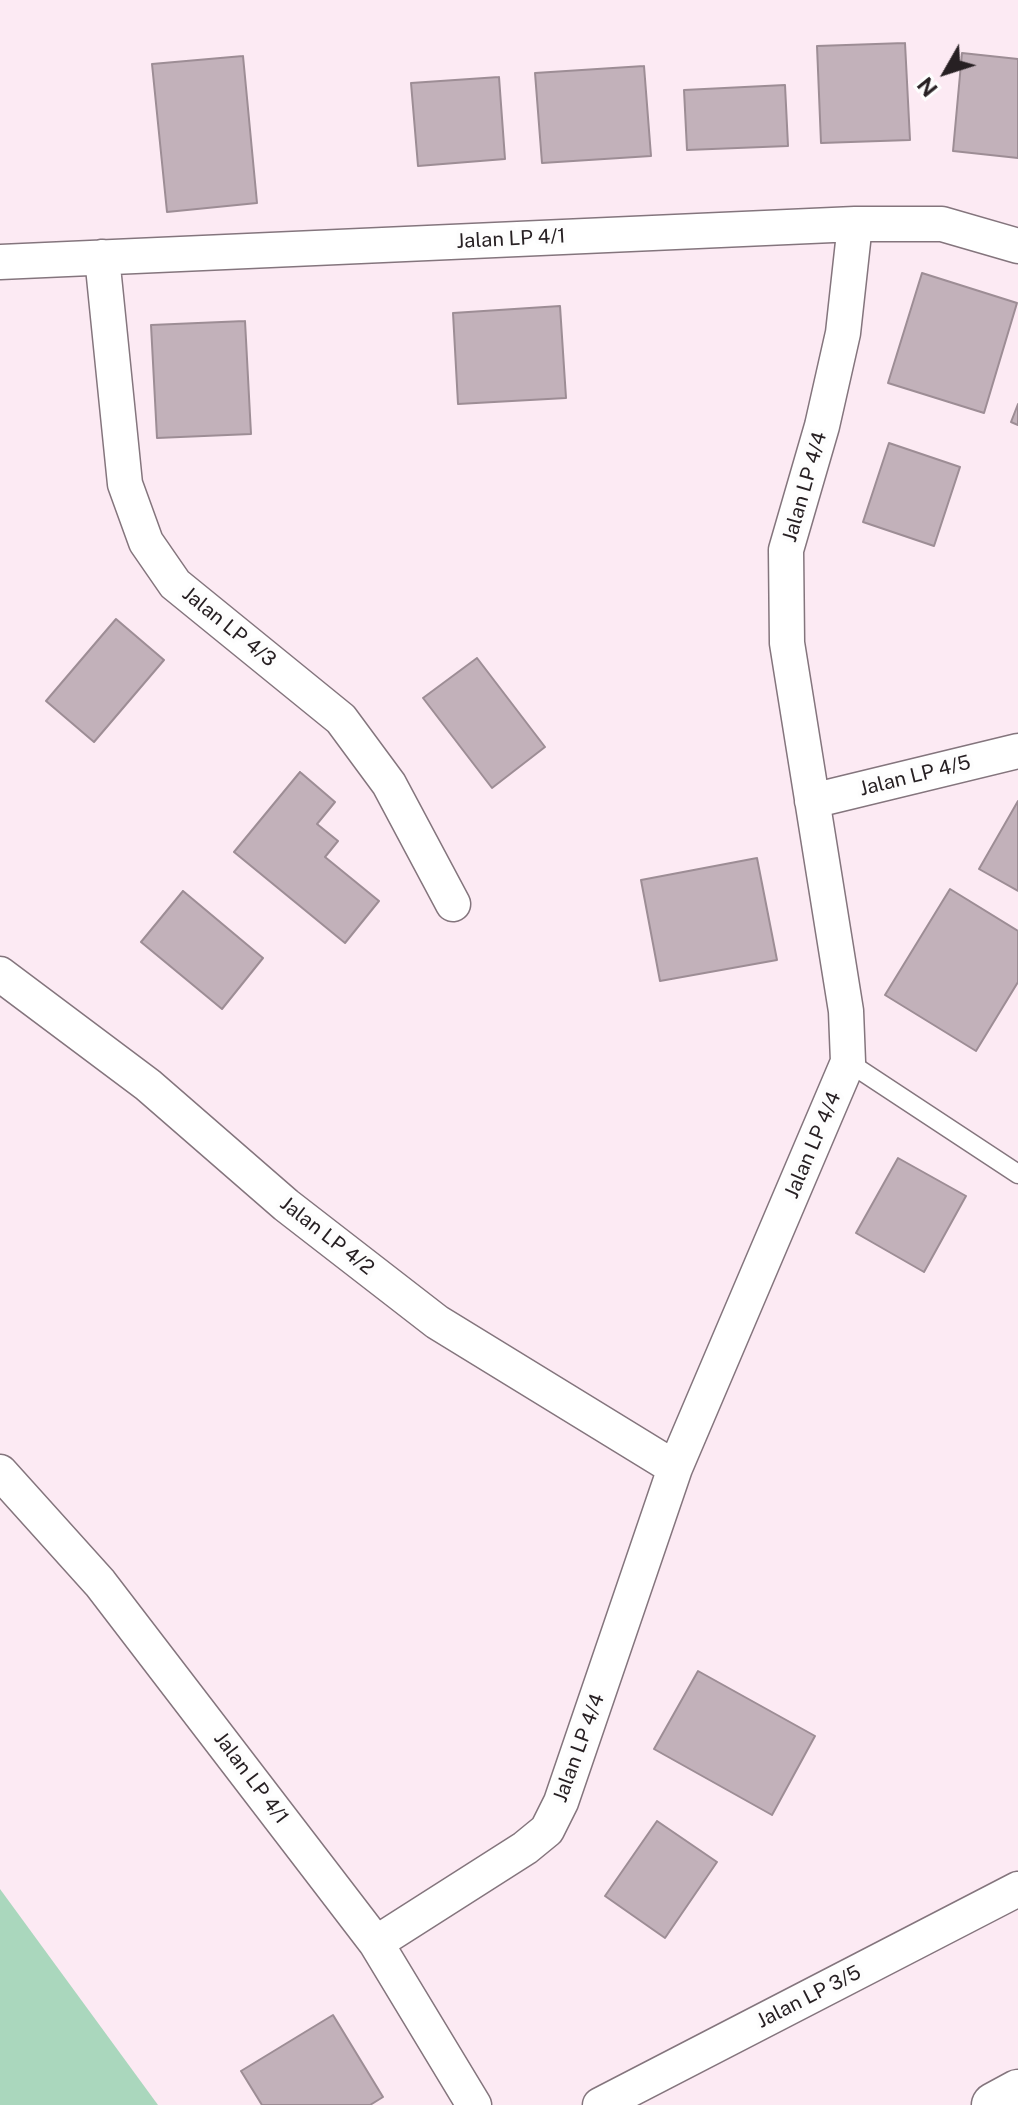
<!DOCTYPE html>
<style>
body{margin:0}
#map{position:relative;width:1018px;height:2105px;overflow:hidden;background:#fceaf3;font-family:"Public Sans",sans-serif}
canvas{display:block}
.north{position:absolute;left:906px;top:32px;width:80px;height:80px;-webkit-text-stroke:6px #fdfdfd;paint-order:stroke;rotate:231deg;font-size:22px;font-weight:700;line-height:32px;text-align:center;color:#272023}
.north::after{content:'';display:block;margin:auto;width:28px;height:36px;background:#272023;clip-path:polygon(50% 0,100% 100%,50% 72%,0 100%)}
</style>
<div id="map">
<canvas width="1018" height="2105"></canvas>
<div class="north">N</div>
</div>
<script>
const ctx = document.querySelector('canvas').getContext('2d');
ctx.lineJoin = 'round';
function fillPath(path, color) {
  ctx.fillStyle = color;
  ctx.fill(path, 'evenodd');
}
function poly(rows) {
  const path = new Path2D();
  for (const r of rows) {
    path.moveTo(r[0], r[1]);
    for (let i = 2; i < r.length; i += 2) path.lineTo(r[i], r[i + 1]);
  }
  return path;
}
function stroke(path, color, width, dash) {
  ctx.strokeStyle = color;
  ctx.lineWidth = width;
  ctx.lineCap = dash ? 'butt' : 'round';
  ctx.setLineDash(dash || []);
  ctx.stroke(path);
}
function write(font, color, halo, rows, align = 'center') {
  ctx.font = font + ' "Public Sans",sans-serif';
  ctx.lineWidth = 8;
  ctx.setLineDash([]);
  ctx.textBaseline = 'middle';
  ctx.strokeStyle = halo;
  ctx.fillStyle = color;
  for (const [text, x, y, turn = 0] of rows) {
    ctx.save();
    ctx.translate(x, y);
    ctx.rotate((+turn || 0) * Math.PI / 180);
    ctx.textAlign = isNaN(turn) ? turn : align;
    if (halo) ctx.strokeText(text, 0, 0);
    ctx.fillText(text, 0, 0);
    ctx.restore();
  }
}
const green = poly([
 [0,1889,158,2105,0,2105]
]);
const building = poly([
 [905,43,910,140,821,143,817,46,905,43],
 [962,53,1018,59,1018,158,953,151,962,53],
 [243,56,257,203,167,212,152,64,243,56],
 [644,66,651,156,542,163,535,73,644,66],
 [499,77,505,159,418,166,411,83,499,77],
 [785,85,788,146,687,150,684,90,785,85],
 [922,273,1017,303,984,413,888,383,922,273],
 [560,306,566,398,458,404,453,313,560,306],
 [245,321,251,434,157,438,151,325,245,321],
 [1018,404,1018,425,1011,422,1018,404],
 [889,443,960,467,934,546,863,522,889,443],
 [116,619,164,660,94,742,46,701,116,619],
 [477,658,545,747,492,788,423,698,477,658],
 [300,772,335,802,317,824,338,841,325,857,379,901,345,943,234,852,300,772],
 [1018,801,1018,891,979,869,1018,801],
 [757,858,777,960,660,981,641,880,757,858],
 [950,889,1018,931,1018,982,976,1051,885,995,950,889],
 [183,891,263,958,222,1009,141,942,183,891],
 [898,1158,966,1196,924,1272,856,1233,898,1158],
 [698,1671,815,1736,772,1815,654,1749,698,1671],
 [657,1821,717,1862,665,1938,605,1896,657,1821],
 [333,2015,383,2097,370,2105,262,2105,241,2071,333,2015]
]);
const lane = poly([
 [848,1062,1018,1174]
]);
const street = poly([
 [102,257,125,484,146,542,175,584,341,719,389,784,453,904],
 [0,262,855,224,942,224,1018,246],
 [812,801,1018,751],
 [0,974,148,1085,286,1205,437,1322,675,1468],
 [0,1472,100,1583,376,1943,474,2105],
 [376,1943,525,1848,547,1830,561,1802,675,1468,848,1062,846,1011,787,643,786,550,822,426,843,333,855,224],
 [600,2105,1018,1889]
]);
const secondary = poly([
 [994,2105,1018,2092]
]);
const streetNames = [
 ["Jalan LP 4/1",511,239,-3],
 ["Jalan LP 4/4",805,487,-74],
 ["Jalan LP 4/3",229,627,39],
 ["Jalan LP 4/5",915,776,-14],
 ["Jalan LP 4/4",813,1145,-67],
 ["Jalan LP 4/2",327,1236,38],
 ["Jalan LP 4/4",579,1748,-70],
 ["Jalan LP 4/1",251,1778,53],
 ["Jalan LP 3/5",809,1997,-27]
];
fillPath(green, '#aad7bd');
fillPath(building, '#c2b1ba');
stroke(building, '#9d8d95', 2);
stroke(lane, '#84757d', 21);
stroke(street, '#84757d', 37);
stroke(secondary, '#84757d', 47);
stroke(lane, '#fff', 18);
stroke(street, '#fff', 34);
stroke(secondary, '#fff', 44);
write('20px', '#272023', '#fdfdfd', streetNames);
</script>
